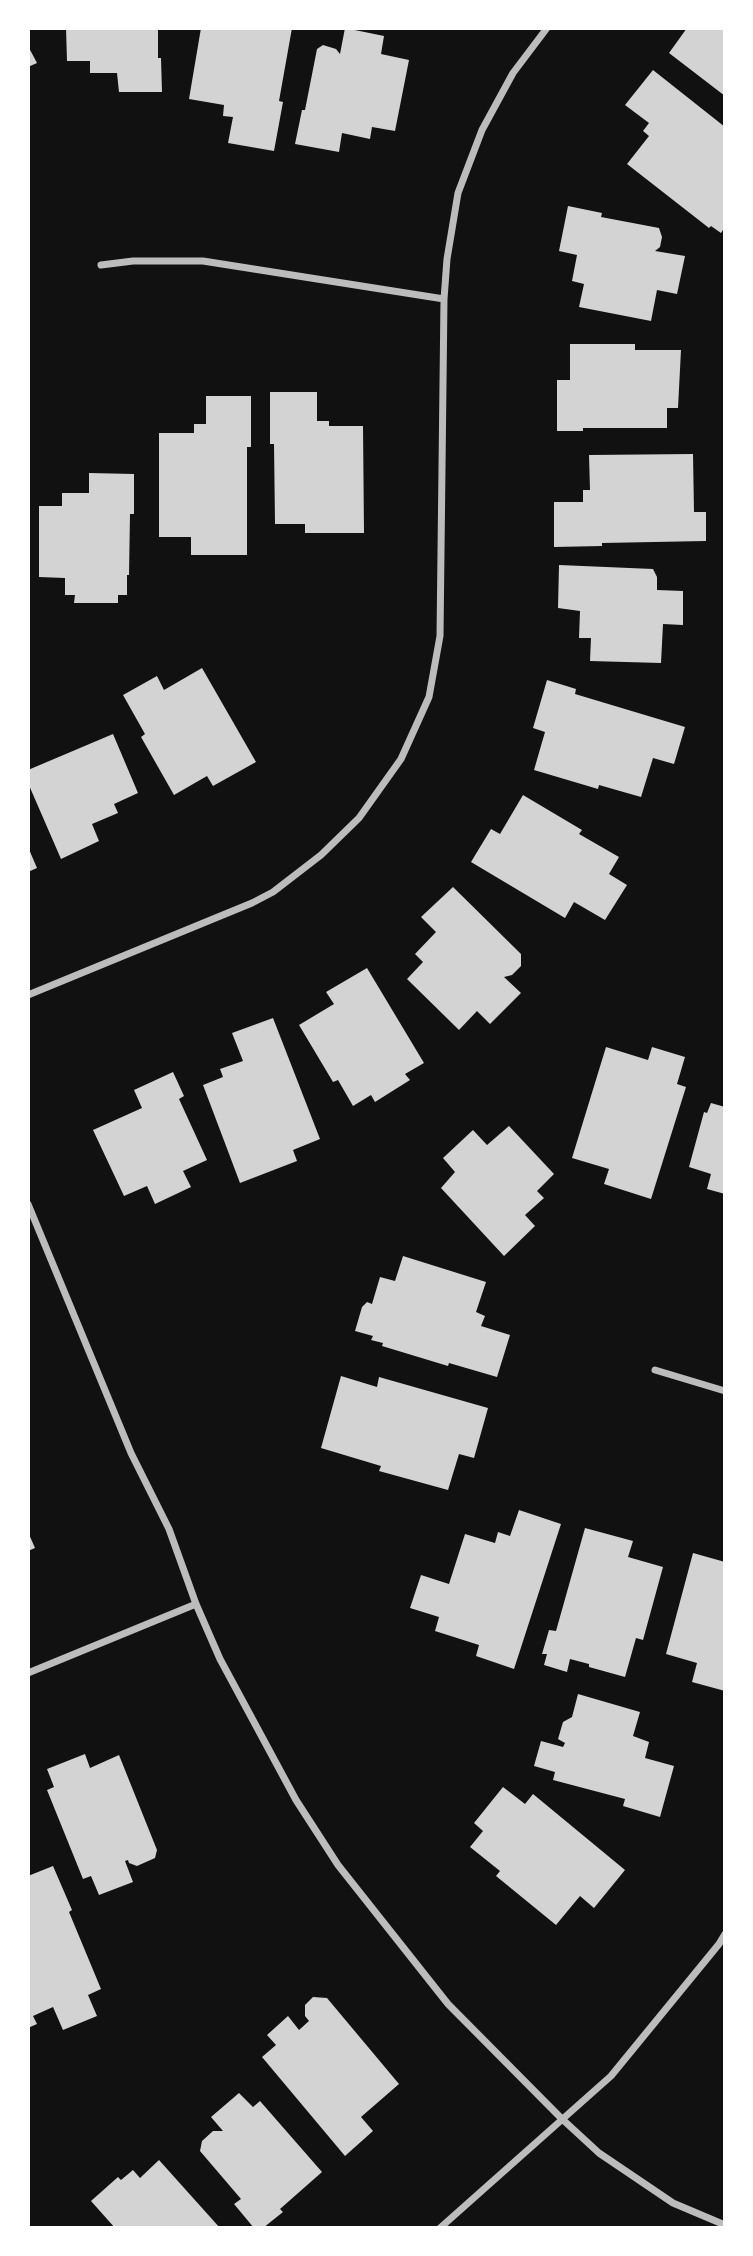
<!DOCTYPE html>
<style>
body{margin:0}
#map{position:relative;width:753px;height:2256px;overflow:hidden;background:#111;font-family:"PT Serif",serif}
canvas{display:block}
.frame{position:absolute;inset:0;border:30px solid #fff;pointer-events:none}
</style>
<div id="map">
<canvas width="753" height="2256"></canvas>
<div class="frame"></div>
</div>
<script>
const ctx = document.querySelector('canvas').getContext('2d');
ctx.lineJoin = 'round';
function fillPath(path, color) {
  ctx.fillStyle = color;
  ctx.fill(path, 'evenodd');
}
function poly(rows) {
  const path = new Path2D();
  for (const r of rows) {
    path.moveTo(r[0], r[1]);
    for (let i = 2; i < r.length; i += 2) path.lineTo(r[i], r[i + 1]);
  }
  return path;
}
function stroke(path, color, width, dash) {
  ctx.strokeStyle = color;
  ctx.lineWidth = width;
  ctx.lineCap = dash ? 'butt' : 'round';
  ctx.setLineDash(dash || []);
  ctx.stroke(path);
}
const building = poly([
 [66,28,158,28,158,58,161,58,162,92,119,92,117,73,90,73,90,61,67,61],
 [201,28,292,28,279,101,283,102,274,151,228,143,233,117,223,116,224,105,189,99],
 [345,28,384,36,381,54,409,60,395,131,372,127,370,139,342,133,339,152,295,144,302,110,305,110,317,49,323,45,336,49,340,54],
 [687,28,725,28,725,96,669,53],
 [28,46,37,63,28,67],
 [653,70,725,127,725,205,723,208,725,210,725,227,721,233,711,226,709,228,627,164,649,136,643,131,649,123,625,105],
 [568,206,602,213,601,217,659,228,662,237,660,247,655,251,685,256,677,294,657,290,651,321,579,307,584,284,572,281,577,255,559,251],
 [570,344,635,344,635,350,681,350,678,408,667,408,667,428,583,428,583,431,557,431,557,380,570,380],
 [270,392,317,392,317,421,329,421,329,426,363,426,364,533,305,533,305,524,275,524,274,444,270,444],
 [206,396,251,396,251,447,247,447,247,555,191,555,191,537,159,537,159,433,194,433,194,424,206,424],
 [693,454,694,512,706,512,706,541,602,543,602,546,554,547,554,502,583,502,583,490,590,490,589,455],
 [89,473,134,474,134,514,130,514,129,575,127,575,127,595,118,595,118,603,74,603,75,595,65,595,65,578,39,577,39,506,62,506,62,493,89,493],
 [559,565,653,569,657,577,657,590,683,591,683,625,663,624,661,663,590,661,591,638,579,638,580,611,558,608],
 [202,668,256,762,213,786,207,776,174,795,141,737,145,734,123,695,157,676,164,690],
 [547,680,576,689,575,694,685,727,674,764,653,758,641,797,599,785,598,789,534,770,545,732,533,728],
 [113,734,138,793,114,804,118,813,92,824,99,841,61,859,28,783,28,770],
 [523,795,582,830,579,834,619,857,609,874,627,885,605,920,574,902,565,918,471,862,491,829,500,834],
 [28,847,37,868,28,872],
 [453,887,521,954,521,966,512,975,504,977,521,993,490,1024,477,1011,459,1030,407,979,423,962,415,954,436,932,421,917],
 [367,968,424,1063,405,1074,410,1080,375,1102,371,1095,353,1106,338,1080,333,1082,299,1025,334,1004,326,992],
 [273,1018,320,1139,293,1150,297,1161,240,1183,203,1085,223,1077,220,1069,243,1061,232,1033],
 [606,1047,648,1060,652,1047,685,1057,677,1084,686,1087,651,1199,604,1184,609,1169,572,1158],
 [173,1072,184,1096,179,1099,207,1160,183,1171,191,1187,155,1204,147,1186,124,1196,93,1130,142,1108,134,1090],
 [711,1103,725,1107,725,1194,707,1189,711,1174,689,1167,704,1112,707,1113],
 [509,1126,554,1174,537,1191,544,1198,525,1215,535,1226,504,1256,441,1188,455,1172,443,1158,473,1130,487,1145],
 [403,1256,486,1282,476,1312,485,1316,481,1326,510,1335,497,1377,449,1363,448,1366,382,1346,383,1343,371,1340,373,1336,355,1331,362,1307,367,1302,372,1304,380,1277,395,1281],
 [341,1376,377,1387,379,1377,488,1408,474,1458,459,1454,448,1490,379,1471,381,1466,321,1448],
 [519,1510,561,1524,514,1669,476,1656,479,1645,435,1631,439,1617,410,1608,421,1575,449,1584,465,1534,495,1543,498,1532,510,1536],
 [585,1528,633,1541,628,1557,663,1567,643,1640,636,1638,625,1677,589,1667,589,1664,570,1659,567,1672,544,1665,547,1654,542,1654,549,1630,556,1631],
 [28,1532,35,1548,28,1551],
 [693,1553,725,1562,725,1691,692,1682,697,1663,666,1654],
 [578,1694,640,1712,633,1736,649,1742,645,1758,674,1766,660,1817,623,1806,625,1799,553,1780,555,1772,534,1766,541,1741,563,1747,565,1743,558,1739,563,1722,572,1717],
 [85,1754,90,1768,119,1755,157,1850,155,1858,137,1866,129,1863,128,1860,125,1861,133,1882,99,1895,91,1876,83,1879,47,1790,54,1787,47,1769],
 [503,1787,525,1804,533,1794,625,1870,594,1908,580,1896,556,1925,496,1876,500,1871,470,1847,483,1831,474,1823],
 [53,1866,72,1910,69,1912,101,1989,88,1995,97,2016,63,2030,53,2007,33,2016,37,2024,28,2028,28,1876],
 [313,1997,327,1998,399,2084,361,2117,373,2131,345,2156,262,2057,276,2045,267,2035,288,2016,299,2030,309,2021,305,2016,305,2005],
 [239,2093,253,2107,260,2101,322,2172,280,2209,283,2212,263,2228,254,2228,234,2204,241,2199,200,2151,202,2141,213,2131,223,2131,211,2117],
 [159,2160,220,2228,115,2228,91,2201,118,2177,121,2180,133,2170,140,2178]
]);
const minor = poly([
 [101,265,133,261,203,261,444,299],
 [28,995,252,903,273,892,321,855,359,818,401,759,429,697,440,636,444,299,447,259,458,193,482,130,513,73,547,28],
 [28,1204,131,1453,169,1529,196,1604,220,1659,296,1800,338,1865,448,2004,561,2118,599,2153,673,2203,725,2225],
 [655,1370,725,1391],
 [28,1673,196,1604],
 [440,2228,611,2076,719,1944,725,1934]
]);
fillPath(building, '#d3d3d3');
stroke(minor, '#bcbcbc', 7);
</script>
